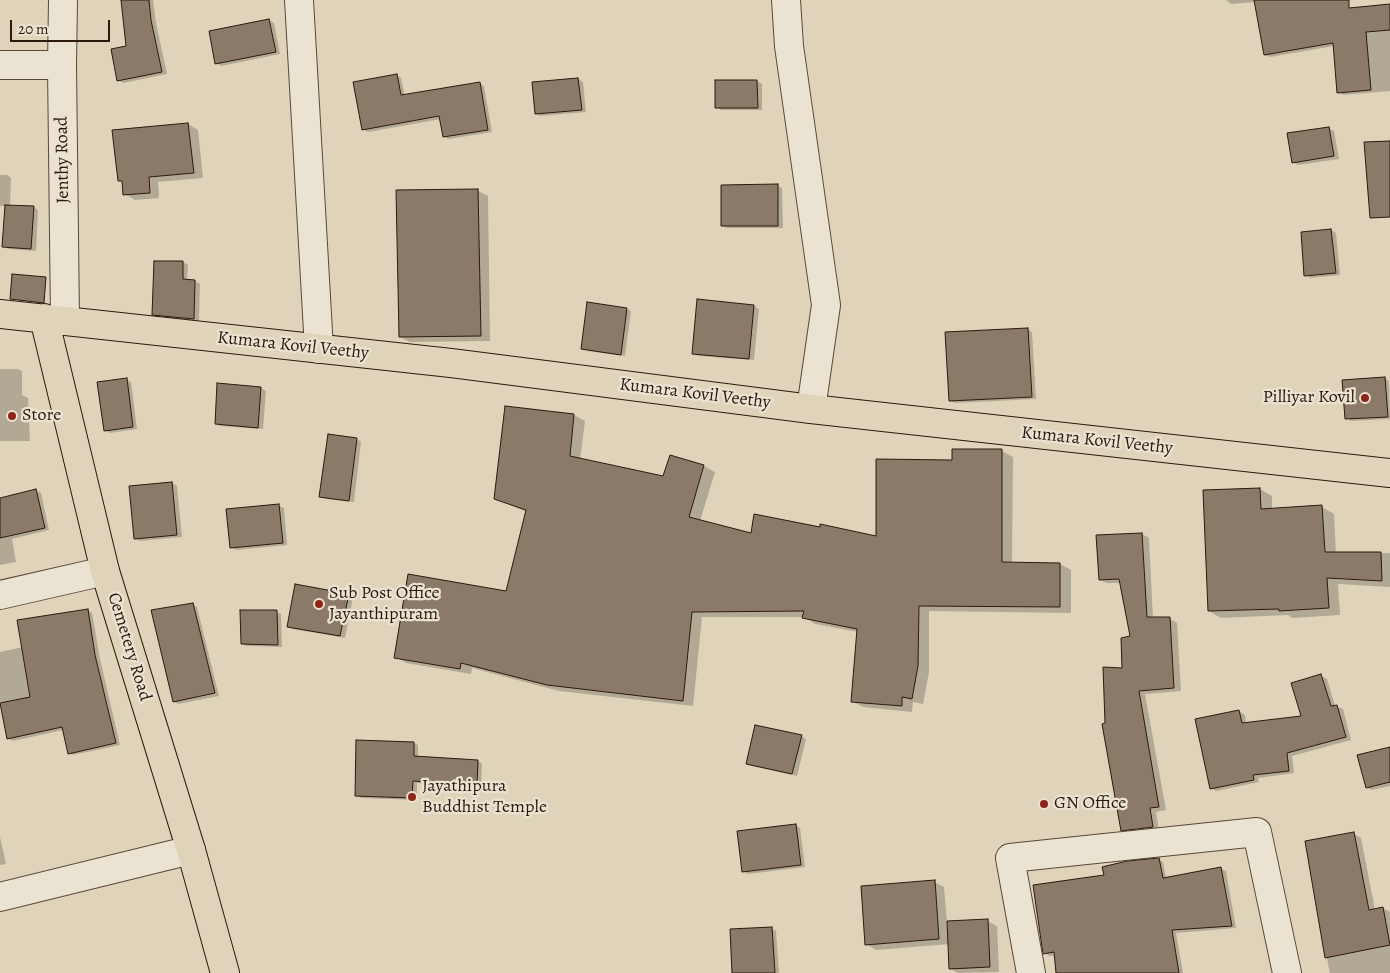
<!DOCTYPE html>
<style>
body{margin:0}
#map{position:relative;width:1390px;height:973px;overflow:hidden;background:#dfd4ba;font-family:Alegreya,serif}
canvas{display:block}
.scale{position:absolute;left:10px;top:20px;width:100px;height:22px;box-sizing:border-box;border:2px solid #2d180e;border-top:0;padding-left:6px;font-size:15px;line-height:18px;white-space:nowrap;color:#2d180e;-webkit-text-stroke:4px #eae3d2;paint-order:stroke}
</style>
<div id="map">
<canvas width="1390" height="973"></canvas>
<div class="scale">20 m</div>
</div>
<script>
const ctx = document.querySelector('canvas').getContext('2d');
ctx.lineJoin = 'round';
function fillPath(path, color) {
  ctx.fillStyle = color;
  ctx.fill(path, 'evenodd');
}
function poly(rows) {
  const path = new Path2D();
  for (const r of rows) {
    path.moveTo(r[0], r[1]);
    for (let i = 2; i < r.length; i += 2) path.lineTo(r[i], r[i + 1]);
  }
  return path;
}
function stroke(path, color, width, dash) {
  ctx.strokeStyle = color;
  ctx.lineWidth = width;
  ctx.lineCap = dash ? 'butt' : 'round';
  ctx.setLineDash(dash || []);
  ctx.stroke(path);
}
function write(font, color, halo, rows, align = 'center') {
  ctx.font = font + ' Alegreya,serif';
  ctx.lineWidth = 4.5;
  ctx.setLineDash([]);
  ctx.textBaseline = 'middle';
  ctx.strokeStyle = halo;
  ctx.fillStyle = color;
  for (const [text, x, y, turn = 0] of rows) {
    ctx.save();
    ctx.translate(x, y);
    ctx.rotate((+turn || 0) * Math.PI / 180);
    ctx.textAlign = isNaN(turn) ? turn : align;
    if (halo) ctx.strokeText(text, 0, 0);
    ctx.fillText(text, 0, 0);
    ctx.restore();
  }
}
const shadow = poly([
 [122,0,153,0,156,23,167,74,123,83,118,80,128,47],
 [1226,0,1297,0,1298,13,1390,6,1390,91,1343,95,1338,92,1334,46,1270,57,1265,55,1256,2,1231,4],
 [269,20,274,23,280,54,221,66,216,63],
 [397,75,401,78,405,96,479,83,484,86,492,132,449,139,444,137,441,119,368,132,363,129],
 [578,79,583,82,586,112,540,116,536,114,533,83],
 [757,81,762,84,762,110,721,110,717,107],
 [188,124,198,130,203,178,158,182,159,198,135,200,125,194,124,183,119,180],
 [1329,128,1334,131,1339,159,1298,165,1293,162],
 [0,175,7,175,11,178,10,206,33,207,38,210,36,251,8,249,4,246,6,206,0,206],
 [778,186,782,188,783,228,727,228,722,225],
 [478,191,488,196,490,341,410,342,400,337],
 [1331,230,1336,233,1340,275,1310,278,1306,275],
 [183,262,188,265,187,281,195,281,200,284,199,321,158,317,154,314],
 [754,306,759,309,754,360,698,356,694,353],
 [626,309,631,311,625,356,587,351,582,348],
 [1027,329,1032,332,1036,399,955,403,950,401],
 [0,369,17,369,22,371,22,395,28,398,30,441,0,441],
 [1385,378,1389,381,1390,419,1351,421,1346,418],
 [126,379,131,382,137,429,110,433,105,430],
 [218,385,261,388,266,391,263,429,220,426,216,423],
 [506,407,574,415,585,421,580,460,664,478,671,457,704,466,715,472,700,521,752,535,877,537,954,461,954,450,1002,451,1013,457,1012,563,1060,564,1071,570,1071,613,929,611,929,672,923,704,913,702,912,712,863,707,852,701,858,632,815,624,804,617,702,617,693,706,559,691,472,668,471,674,406,663,396,657,507,592,527,512,507,504,496,498],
 [357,439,361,442,354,502,325,499,321,496],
 [172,483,177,486,182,537,140,541,135,539,131,487],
 [1260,489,1272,496,1272,510,1322,507,1334,514,1336,554,1390,553,1390,587,1338,584,1340,615,1292,618,1288,615,1221,618,1209,611],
 [36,490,41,493,49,530,12,539,16,562,0,565,0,499],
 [279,506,284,508,287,545,236,550,231,547],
 [1142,534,1149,538,1153,619,1170,619,1177,623,1181,691,1145,694,1166,810,1156,812,1159,831,1129,834,1122,830,1107,724,1132,638,1121,583,1107,583,1100,580],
 [348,595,353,598,345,638,293,629,289,627],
 [193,604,197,607,219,696,178,704,174,701],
 [87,610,92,613,100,659,120,745,73,755,69,753,63,730,13,741,8,738,0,700,0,652,23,647],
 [276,612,281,614,282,647,247,646,242,644],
 [1321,676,1327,679,1335,706,1343,709,1351,740,1292,756,1294,773,1258,778,1259,782,1216,791,1211,788,1239,711,1245,715,1246,724,1302,717],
 [801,736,806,739,797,776,752,766,747,763],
 [414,743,418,745,418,758,478,761,482,764,481,787,417,783,417,800,361,798,356,795],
 [1390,748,1390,786,1372,790,1367,788,1359,756],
 [795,825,800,828,805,867,748,874,743,871],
 [1354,834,1361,838,1375,910,1383,908,1390,912,1390,973,1330,973,1319,921],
 [0,837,6,864,0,865],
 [1159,859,1163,862,1166,878,1221,869,1226,871,1236,928,1176,933,1183,973,1058,973,1056,955,1049,956,1045,953,1105,876],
 [934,882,944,887,947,922,987,921,997,926,999,972,958,973,951,969,950,944,876,950,866,944],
 [772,929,776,931,779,973,734,973]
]);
const building = poly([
 [121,0,149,0,151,20,162,72,117,81,111,49,126,46,121,0],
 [1254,0,1349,0,1349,8,1390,4,1390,30,1366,32,1371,90,1337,93,1333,43,1264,55,1254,0],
 [269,19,276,52,215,64,209,31,269,19],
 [397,74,401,95,480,82,488,130,443,137,439,116,362,130,353,82,397,74],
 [578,78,582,110,535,114,532,82,578,78],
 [715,80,757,80,758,108,715,108,715,80],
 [188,123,194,173,149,177,150,193,123,195,122,181,118,181,112,130,188,123],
 [1329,127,1334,156,1292,163,1287,133,1329,127],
 [1390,141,1390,217,1370,218,1364,142,1390,141],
 [778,184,778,226,721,226,721,185,778,184],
 [478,189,481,336,399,337,396,190,478,189],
 [5,205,34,206,31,249,2,247,5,205],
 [1331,229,1336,273,1304,276,1301,232,1331,229],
 [154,261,183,261,183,279,195,280,194,319,152,315,154,261],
 [12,274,46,277,44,303,10,299,12,274],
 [697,299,754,305,749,359,692,354,697,299],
 [587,302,627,308,621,355,581,349,587,302],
 [1028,328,1032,397,949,401,945,332,1028,328],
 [1385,377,1388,417,1345,419,1342,380,1385,377],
 [127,378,133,427,104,431,97,382,127,378],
 [217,383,261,387,258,428,215,424,217,383],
 [505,406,574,414,570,456,663,476,670,455,704,465,689,517,751,533,754,514,820,527,820,524,876,536,876,459,952,460,952,449,1002,449,1002,562,1060,563,1060,607,919,606,918,666,912,699,902,697,902,706,851,702,857,629,802,618,804,611,692,612,683,701,547,685,461,663,460,669,394,658,408,574,506,591,526,510,494,499,505,406],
 [328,434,357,438,349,501,319,497,328,434],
 [172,482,177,535,134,539,129,486,172,482],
 [1260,488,1261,509,1322,505,1325,552,1381,552,1382,581,1327,578,1329,608,1279,611,1279,609,1208,611,1203,490,1260,488],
 [36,489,45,528,0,538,0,498,36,489],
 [279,504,283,543,230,548,226,509,279,504],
 [1142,533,1147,617,1170,617,1174,688,1139,691,1159,807,1150,808,1153,827,1121,831,1102,724,1105,723,1103,667,1122,668,1121,638,1130,636,1119,579,1099,580,1096,535,1142,533],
 [295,584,349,594,340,636,287,627,295,584],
 [193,603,215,693,173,702,151,610,193,603],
 [88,609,95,655,116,743,68,754,62,727,7,739,0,703,30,697,17,620,88,609],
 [240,610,277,610,278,645,241,644,240,610],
 [1321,674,1331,706,1337,705,1346,737,1287,753,1289,771,1253,775,1254,780,1210,789,1195,719,1239,710,1242,723,1301,716,1291,683,1321,674],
 [755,725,802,735,792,774,746,764,755,725],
 [356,740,414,742,414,756,478,760,477,785,413,781,412,798,355,796,356,740],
 [1390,747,1390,782,1366,788,1357,755,1390,747],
 [796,824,801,865,742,872,737,831,796,824],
 [1354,832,1369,910,1383,907,1390,945,1325,958,1305,841,1354,832],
 [1159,858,1163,878,1221,867,1232,926,1172,930,1179,973,1056,973,1054,952,1043,954,1033,885,1104,875,1102,867,1127,861,1159,858],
 [935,880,939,939,865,945,861,886,935,880],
 [988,919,990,967,949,969,947,921,988,919],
 [772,927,775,973,732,973,730,929,772,927]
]);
const minor = poly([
 [63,0,62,65,65,320],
 [299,0,319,349],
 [786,0,789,46,826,305,811,409],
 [0,65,62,65],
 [0,595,105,571],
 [0,897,191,850],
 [1031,973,1010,858,1257,832,1287,973]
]);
const major = poly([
 [0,314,451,363,811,409,1390,473],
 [44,318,105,571,191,850,225,973]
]);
const markers = [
 [1365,398,5,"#8f2418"],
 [12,416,5,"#8f2418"],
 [319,604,5,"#8f2418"],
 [412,797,5,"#8f2418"],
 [1044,804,5,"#8f2418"]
];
const streetNames = [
 ["Jenthy Road",63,160,-91],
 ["Kumara Kovil Veethy",293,346,6],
 ["Kumara Kovil Veethy",695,394,7],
 ["Kumara Kovil Veethy",1097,441,6],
 ["Cemetery Road",129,647,73]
];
const poiNames = [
 ["Pilliyar Kovil",1355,398,"right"],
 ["Store",22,416],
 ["Sub Post Office",329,594],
 ["Jayanthipuram",329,615],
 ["Jayathipura",422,787],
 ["Buddhist Temple",422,808],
 ["GN Office",1054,804]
];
fillPath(shadow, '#0003');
fillPath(building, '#8a7a67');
stroke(building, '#2d180e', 1);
stroke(minor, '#5a4739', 30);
stroke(major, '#2d180e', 30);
stroke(minor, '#eae3d2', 28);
stroke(major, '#dfd4ba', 28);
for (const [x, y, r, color] of markers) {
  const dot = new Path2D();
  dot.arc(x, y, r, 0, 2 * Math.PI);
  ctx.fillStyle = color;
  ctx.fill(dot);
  stroke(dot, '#eae3d2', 2);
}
write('18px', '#2d180e', '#eae3d2', streetNames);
write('18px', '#2d180e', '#eae3d2', poiNames, 'left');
</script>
